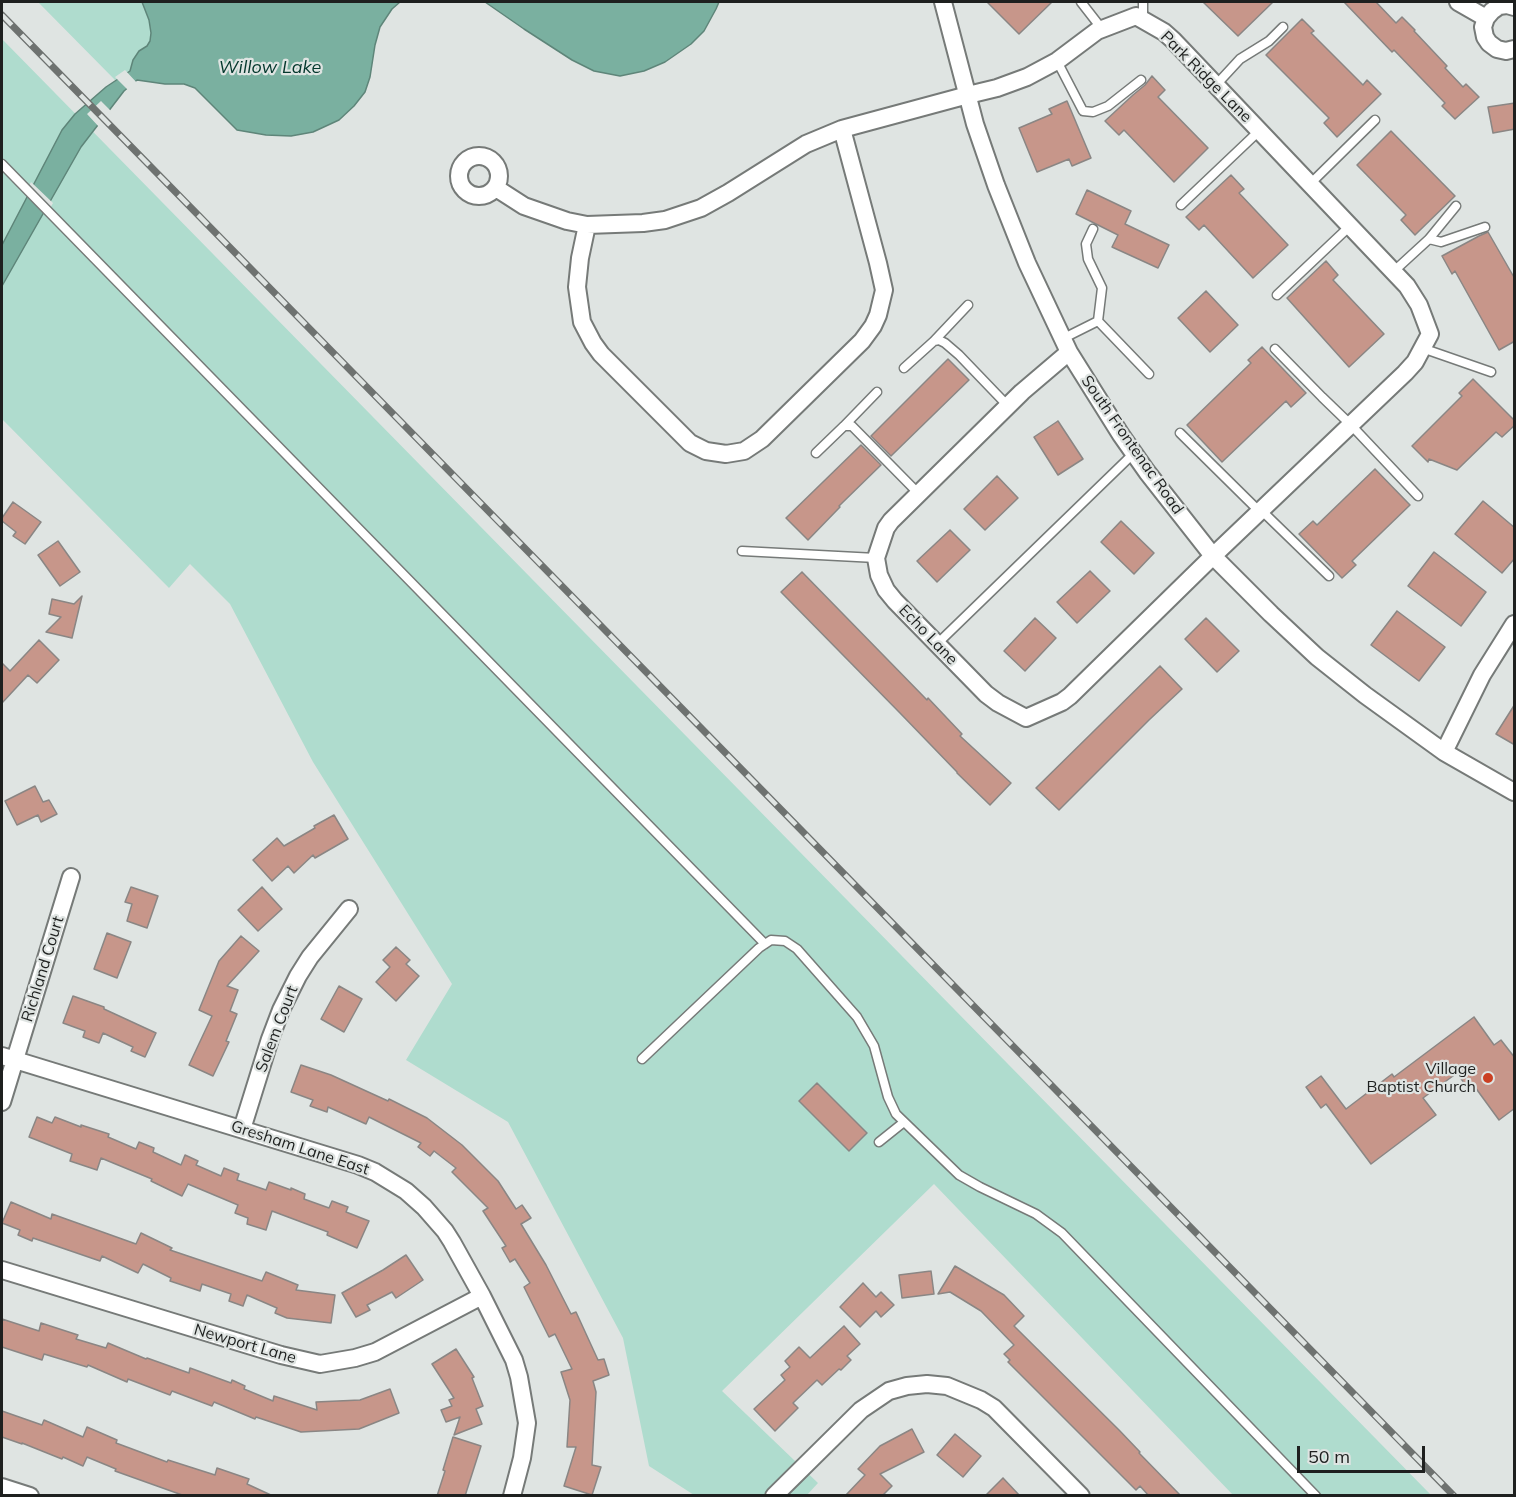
<!DOCTYPE html>
<style>
body{margin:0}
#map{position:relative;width:1516px;height:1497px;overflow:hidden;background:#dfe4e2;font-family:Mulish,sans-serif}
canvas{display:block}
.frame{position:absolute;inset:0;border:3px solid #1e201f;pointer-events:none}
.scale{position:absolute;left:1297px;top:1446px;width:128px;height:27px;box-sizing:border-box;border:3px solid #1e201f;border-top:0;padding-left:8px;font-size:18px;line-height:21px;white-space:nowrap;color:#1e201f;-webkit-text-stroke:4px #dfe4e2;paint-order:stroke}
</style>
<div id="map">
<canvas width="1516" height="1497"></canvas>
<div class="frame"></div>
<div class="scale">50 m</div>
</div>
<script>
const ctx = document.querySelector('canvas').getContext('2d');
ctx.lineJoin = 'round';
function fillPath(path, color) {
  ctx.fillStyle = color;
  ctx.fill(path, 'evenodd');
}
function poly(rows) {
  const path = new Path2D();
  for (const r of rows) {
    if (r.length === 3) {
      path.moveTo(r[0] + r[2], r[1]);
      path.arc(r[0], r[1], r[2], 0, 2 * Math.PI);
      continue;
    }
    path.moveTo(r[0], r[1]);
    for (let i = 2; i < r.length; i += 2) path.lineTo(r[i], r[i + 1]);
  }
  return path;
}
function stroke(path, color, width, dash) {
  ctx.strokeStyle = color;
  ctx.lineWidth = width;
  ctx.lineCap = dash ? 'butt' : 'round';
  ctx.setLineDash(dash || []);
  ctx.stroke(path);
}
function write(font, color, halo, rows, align = 'center') {
  ctx.font = font + ' Mulish,sans-serif';
  ctx.lineWidth = 4.5;
  ctx.setLineDash([]);
  ctx.textBaseline = 'middle';
  ctx.strokeStyle = halo;
  ctx.fillStyle = color;
  for (const [text, x, y, turn = 0] of rows) {
    ctx.save();
    ctx.translate(x, y);
    ctx.rotate((+turn || 0) * Math.PI / 180);
    ctx.textAlign = isNaN(turn) ? turn : align;
    if (halo) ctx.strokeText(text, 0, 0);
    ctx.fillText(text, 0, 0);
    ctx.restore();
  }
}
const green = poly([
 [38,2,142,2,149,20,151,33,150,41,147,47,139,51,133,60,130,71,115,80],
 [2,39,1431,1495,1233,1495,934,1184,722,1391,818,1483,807,1495,694,1495,649,1466,623,1338,508,1122,406,1060,452,984,313,762,230,604,190,564,169,588,2,419]
]);
const water = poly([
 [142,2,400,2,392,9,380,27,375,45,370,77,365,92,354,106,339,120,313,132,291,136,266,135,237,130,195,88,184,84,165,84,137,80,124,91,81,147,2,286,2,245,62,130,75,114,106,87,130,71,133,60,139,51,147,46,150,41,151,33,149,20,142,2],
 [485,2,719,2,716,9,704,31,691,44,665,62,644,71,620,76,594,71,572,60,524,29,485,2]
]);
const pier = poly([
 [125,70,138,84,129,91,115,77],
 [101,101,112,112,100,128,87,114],
 [31,182,53,203,46,216,25,194]
]);
const building = poly([
 [987,2,1052,2,1019,34,987,2],
 [1203,2,1273,2,1238,36,1203,2],
 [1344,2,1376,2,1396,23,1402,17,1415,30,1414,31,1447,66,1445,68,1463,87,1466,84,1479,97,1455,119,1442,106,1445,103,1394,50,1392,52,1344,2],
 [1302,19,1314,31,1311,33,1363,85,1367,80,1381,94,1337,137,1324,123,1329,118,1266,55,1302,19],
 [1152,76,1165,90,1158,97,1208,148,1174,182,1124,130,1119,135,1105,121,1133,95,1145,85,1152,76],
 [1067,101,1091,158,1072,166,1069,159,1037,172,1019,128,1052,114,1049,109,1067,101],
 [1515,103,1515,129,1493,133,1488,107,1515,103],
 [1391,131,1455,196,1415,235,1401,220,1406,215,1357,165,1391,131],
 [1231,175,1244,189,1239,193,1288,245,1253,278,1204,225,1199,230,1186,217,1231,175],
 [1087,190,1131,211,1125,224,1169,245,1158,268,1112,247,1118,235,1076,214,1087,190],
 [1488,232,1515,279,1515,341,1499,350,1455,271,1452,274,1442,256,1479,236,1488,232],
 [1326,261,1338,275,1333,280,1384,334,1349,367,1287,298,1326,261],
 [1206,291,1238,325,1210,352,1178,318,1206,291],
 [1262,347,1306,393,1291,407,1286,401,1222,462,1187,425,1251,363,1248,360,1262,347],
 [948,359,969,380,891,456,871,436,948,359],
 [1473,379,1515,421,1515,425,1502,437,1496,432,1457,470,1429,459,1428,462,1412,446,1462,396,1459,393,1473,379],
 [1058,421,1083,459,1058,475,1034,437,1058,421],
 [861,445,881,465,839,506,840,507,808,540,786,518,861,445],
 [1375,469,1410,505,1352,561,1356,565,1342,578,1299,534,1313,521,1317,525,1375,469],
 [997,476,1018,498,985,530,964,509,997,476],
 [1483,501,1515,528,1515,558,1502,573,1455,534,1483,501],
 [13,502,41,522,25,544,13,536,16,532,2,521,2,518,13,502],
 [1121,521,1154,553,1134,574,1101,542,1121,521],
 [950,530,970,550,937,582,917,561,950,530],
 [58,541,80,572,60,586,38,555,58,541],
 [1434,552,1486,592,1461,626,1408,586,1434,552],
 [1090,571,1110,591,1077,623,1057,602,1090,571],
 [802,572,927,700,928,698,962,734,960,736,1011,783,990,805,957,773,957,772,900,713,781,592,802,572],
 [82,596,72,638,46,632,61,617,49,614,52,599,74,604,82,596],
 [1397,611,1445,647,1419,681,1371,645,1397,611],
 [1035,618,1056,638,1025,671,1004,651,1035,618],
 [1206,618,1239,651,1217,672,1185,639,1206,618],
 [39,640,59,660,37,683,28,675,2,703,2,663,10,671,39,640],
 [1160,666,1182,689,1149,720,1059,810,1036,788,1160,666],
 [1515,704,1515,745,1496,734,1515,704],
 [35,786,43,802,49,800,57,814,41,822,38,815,17,825,5,801,35,786],
 [334,815,348,839,315,858,313,855,294,873,288,866,272,881,253,860,277,838,284,846,315,828,314,826,334,815],
 [131,887,158,896,147,928,127,921,132,904,125,902,131,887],
 [262,887,282,909,258,931,238,910,262,887],
 [107,933,131,942,117,978,94,969,107,933],
 [241,936,259,951,227,986,238,990,230,1011,237,1014,226,1041,229,1042,213,1076,189,1065,212,1016,199,1010,219,961,241,936],
 [396,947,410,960,406,964,419,976,396,1001,376,982,390,967,383,960,396,947],
 [339,986,362,999,344,1032,321,1019,339,986],
 [73,996,104,1007,104,1009,156,1033,145,1057,131,1051,133,1047,103,1033,99,1043,83,1037,85,1031,63,1023,73,996],
 [1474,1017,1494,1045,1501,1040,1515,1058,1515,1108,1499,1120,1472,1083,1467,1087,1457,1073,1423,1098,1436,1115,1371,1164,1326,1104,1321,1108,1306,1087,1321,1076,1346,1109,1392,1074,1394,1077,1474,1017],
 [301,1065,331,1075,388,1101,389,1099,427,1118,462,1145,498,1181,516,1209,522,1205,531,1218,521,1224,546,1265,571,1314,576,1312,598,1360,604,1359,609,1375,593,1381,596,1392,592,1465,601,1467,592,1495,564,1486,576,1447,567,1447,570,1400,561,1372,572,1369,555,1334,549,1337,524,1287,530,1283,515,1259,510,1262,502,1248,506,1246,483,1211,488,1208,452,1172,456,1168,434,1151,430,1156,418,1147,421,1143,369,1117,366,1124,328,1107,327,1112,310,1106,313,1100,291,1092,301,1065],
 [817,1083,867,1133,849,1151,799,1101,817,1083],
 [37,1117,52,1123,55,1117,81,1127,81,1125,109,1134,108,1137,136,1149,139,1142,154,1148,153,1152,181,1165,185,1155,198,1161,196,1165,221,1176,224,1168,239,1174,237,1180,266,1190,269,1182,291,1190,291,1188,305,1194,304,1199,329,1208,332,1201,348,1207,346,1212,369,1221,357,1248,327,1235,328,1232,272,1211,266,1230,247,1224,248,1218,235,1213,238,1205,188,1184,182,1196,151,1181,152,1179,101,1158,97,1170,70,1161,72,1154,29,1137,37,1117],
 [11,1202,51,1219,52,1214,136,1244,141,1233,172,1248,170,1250,262,1281,266,1272,298,1285,296,1290,335,1295,331,1323,287,1318,275,1313,277,1308,247,1295,243,1306,229,1301,231,1294,202,1284,200,1291,170,1281,171,1278,143,1264,138,1273,102,1256,100,1261,33,1238,32,1241,18,1235,20,1230,2,1223,11,1202],
 [406,1255,423,1280,396,1298,392,1292,367,1305,370,1310,356,1317,342,1293,383,1270,406,1255],
 [955,1266,1004,1295,1024,1316,1014,1326,1119,1430,1140,1452,1139,1453,1181,1496,1149,1496,1140,1486,1136,1490,1008,1362,1010,1360,1004,1354,1014,1345,981,1311,950,1292,938,1294,955,1266],
 [931,1271,934,1294,902,1298,899,1275,931,1271],
 [863,1283,876,1297,881,1292,894,1305,881,1317,876,1311,860,1327,840,1307,863,1283],
 [2,1319,39,1331,41,1323,78,1335,76,1339,106,1348,108,1343,146,1359,147,1358,189,1373,190,1368,231,1383,232,1380,245,1386,244,1389,273,1401,274,1396,317,1410,316,1402,360,1400,390,1389,399,1413,359,1429,301,1432,256,1417,255,1419,214,1402,212,1406,172,1391,170,1395,128,1379,127,1382,88,1365,87,1367,44,1354,42,1360,2,1347,2,1319],
 [844,1326,860,1344,847,1356,851,1360,841,1370,839,1369,822,1385,817,1380,793,1403,798,1408,775,1431,754,1409,785,1380,781,1375,790,1367,785,1361,799,1347,810,1358,844,1326],
 [456,1349,474,1377,472,1378,483,1406,476,1409,482,1424,454,1435,460,1417,446,1422,441,1410,452,1406,449,1400,454,1398,432,1364,456,1349],
 [2,1411,42,1425,44,1420,83,1437,87,1427,117,1440,116,1443,167,1462,168,1460,215,1475,217,1468,249,1479,247,1484,273,1496,185,1496,115,1471,116,1469,87,1457,83,1466,63,1457,62,1459,22,1443,22,1444,2,1437,2,1411],
 [912,1429,924,1452,880,1474,892,1486,882,1496,845,1496,865,1475,858,1469,880,1446,912,1429],
 [955,1434,981,1456,963,1477,937,1455,955,1434],
 [453,1437,481,1446,465,1496,437,1496,445,1471,443,1470,453,1437],
 [1003,1478,1020,1496,985,1496,1003,1478]
]);
const lane = poly([
 [1081,2,1102,29],
 [1143,2,1143,20],
 [1057,61,1083,111,1093,112,1108,106,1141,80],
 [1216,85,1240,59,1269,41,1283,27],
 [2,164,765,944],
 [1310,184,1375,120],
 [1181,205,1259,131],
 [1093,229,1086,244,1088,259,1102,288,1098,321,1149,374],
 [1429,239,1441,242,1485,227],
 [1393,272,1429,239,1456,206],
 [1277,295,1350,226],
 [1062,339,1098,321],
 [934,341,968,305],
 [1422,348,1491,372],
 [1275,349,1322,397,1351,425,1418,496],
 [904,368,934,341,939,340,945,343,959,355,1008,406],
 [844,426,877,392],
 [1180,433,1260,512],
 [816,453,844,426,852,426,919,494],
 [1261,510,1329,576],
 [742,551,876,558],
 [937,644,1134,453],
 [642,1059,759,948,771,940,785,941,797,949,857,1017,874,1046,888,1097,896,1114,959,1175,980,1187,1036,1214,1062,1233,1316,1496],
 [879,1142,904,1122]
]);
const street = poly([
 [943,2,975,124,996,185,1027,263,1069,352,1121,435,1147,472,1213,556,1271,614,1317,657,1365,695,1444,752,1514,792],
 [1458,2,1486,18],
 [1514,7,1507,5,1499,6,1492,11,1486,18,1483,27,1485,37,1489,43,1497,49,1506,51,1514,49],
 [479,176,20],
 [496,188,524,206,567,221,587,225,643,223,665,220,701,208,728,193,806,144,842,129,968,95,997,88,1027,77,1057,61,1097,31,1136,16,1164,32,1173,40,1407,286,1419,305,1430,334,1415,362,1405,373,1213,556,1070,696,1062,702,1026,718,998,703,986,694,895,601,886,590,879,575,876,558,886,528,891,521,1022,392,1069,352],
 [587,225,580,258,577,287,582,322,593,343,601,354,690,443,706,451,726,454,744,451,762,439,862,341,873,326,878,315,884,290,878,263,842,129],
 [1444,752,1482,675,1514,624],
 [2,1056,358,1165,375,1172,406,1191,424,1207,445,1231,452,1242,482,1296,514,1360,519,1377,527,1423,522,1458,512,1496],
 [2,1102,71,877],
 [242,1129,270,1039,281,1010,298,976,310,957,349,909],
 [2,1270,281,1355,320,1364,355,1358,375,1352,482,1296],
 [2,1487,30,1496],
 [774,1496,861,1410,889,1391,907,1386,927,1384,947,1386,981,1400,994,1408,1081,1496]
]);
const rail = poly([
 [2,15,1454,1496]
]);
const markers = [
 [1488,1078,6,"#cb4023"]
];
const streetNames = [
 ["Park Ridge Lane",1206,77,45],
 ["South Frontenac Road",1132,445,55],
 ["Echo Lane",928,635,46],
 ["Richland Court",43,969,-73],
 ["Salem Court",277,1029,-69],
 ["Gresham Lane East",300,1148,18],
 ["Newport Lane",245,1344,16]
];
const poiNames = [
 ["Village",1476,1069],
 ["Baptist Church",1476,1087]
];
const waterNames = [
 ["Willow Lake",270,68]
];
fillPath(green, '#afdcce');
fillPath(water, '#7ab0a0');
stroke(water, '#5e8579', 1.5);
fillPath(pier, '#dfe4e2');
fillPath(building, '#c7968a');
stroke(building, '#8a8684', 1.5);
stroke(lane, '#767a78', 11);
stroke(street, '#767a78', 20);
stroke(lane, '#fff', 8);
stroke(street, '#fff', 16);
stroke(rail, '#6e7270', 7);
stroke(rail, '#dfe4e2', 4.5, [14]);
for (const [x, y, r, color] of markers) {
  const dot = new Path2D();
  dot.arc(x, y, r, 0, 2 * Math.PI);
  ctx.fillStyle = color;
  ctx.fill(dot);
  stroke(dot, '#dfe4e2', 2);
}
write('16px', '#1e201f', '#dfe4e2', streetNames);
write('16px', '#1e201f', '#dfe4e2', poiNames, 'right');
write('italic 18px', '#04382d', '#dfe4e2', waterNames);
</script>
